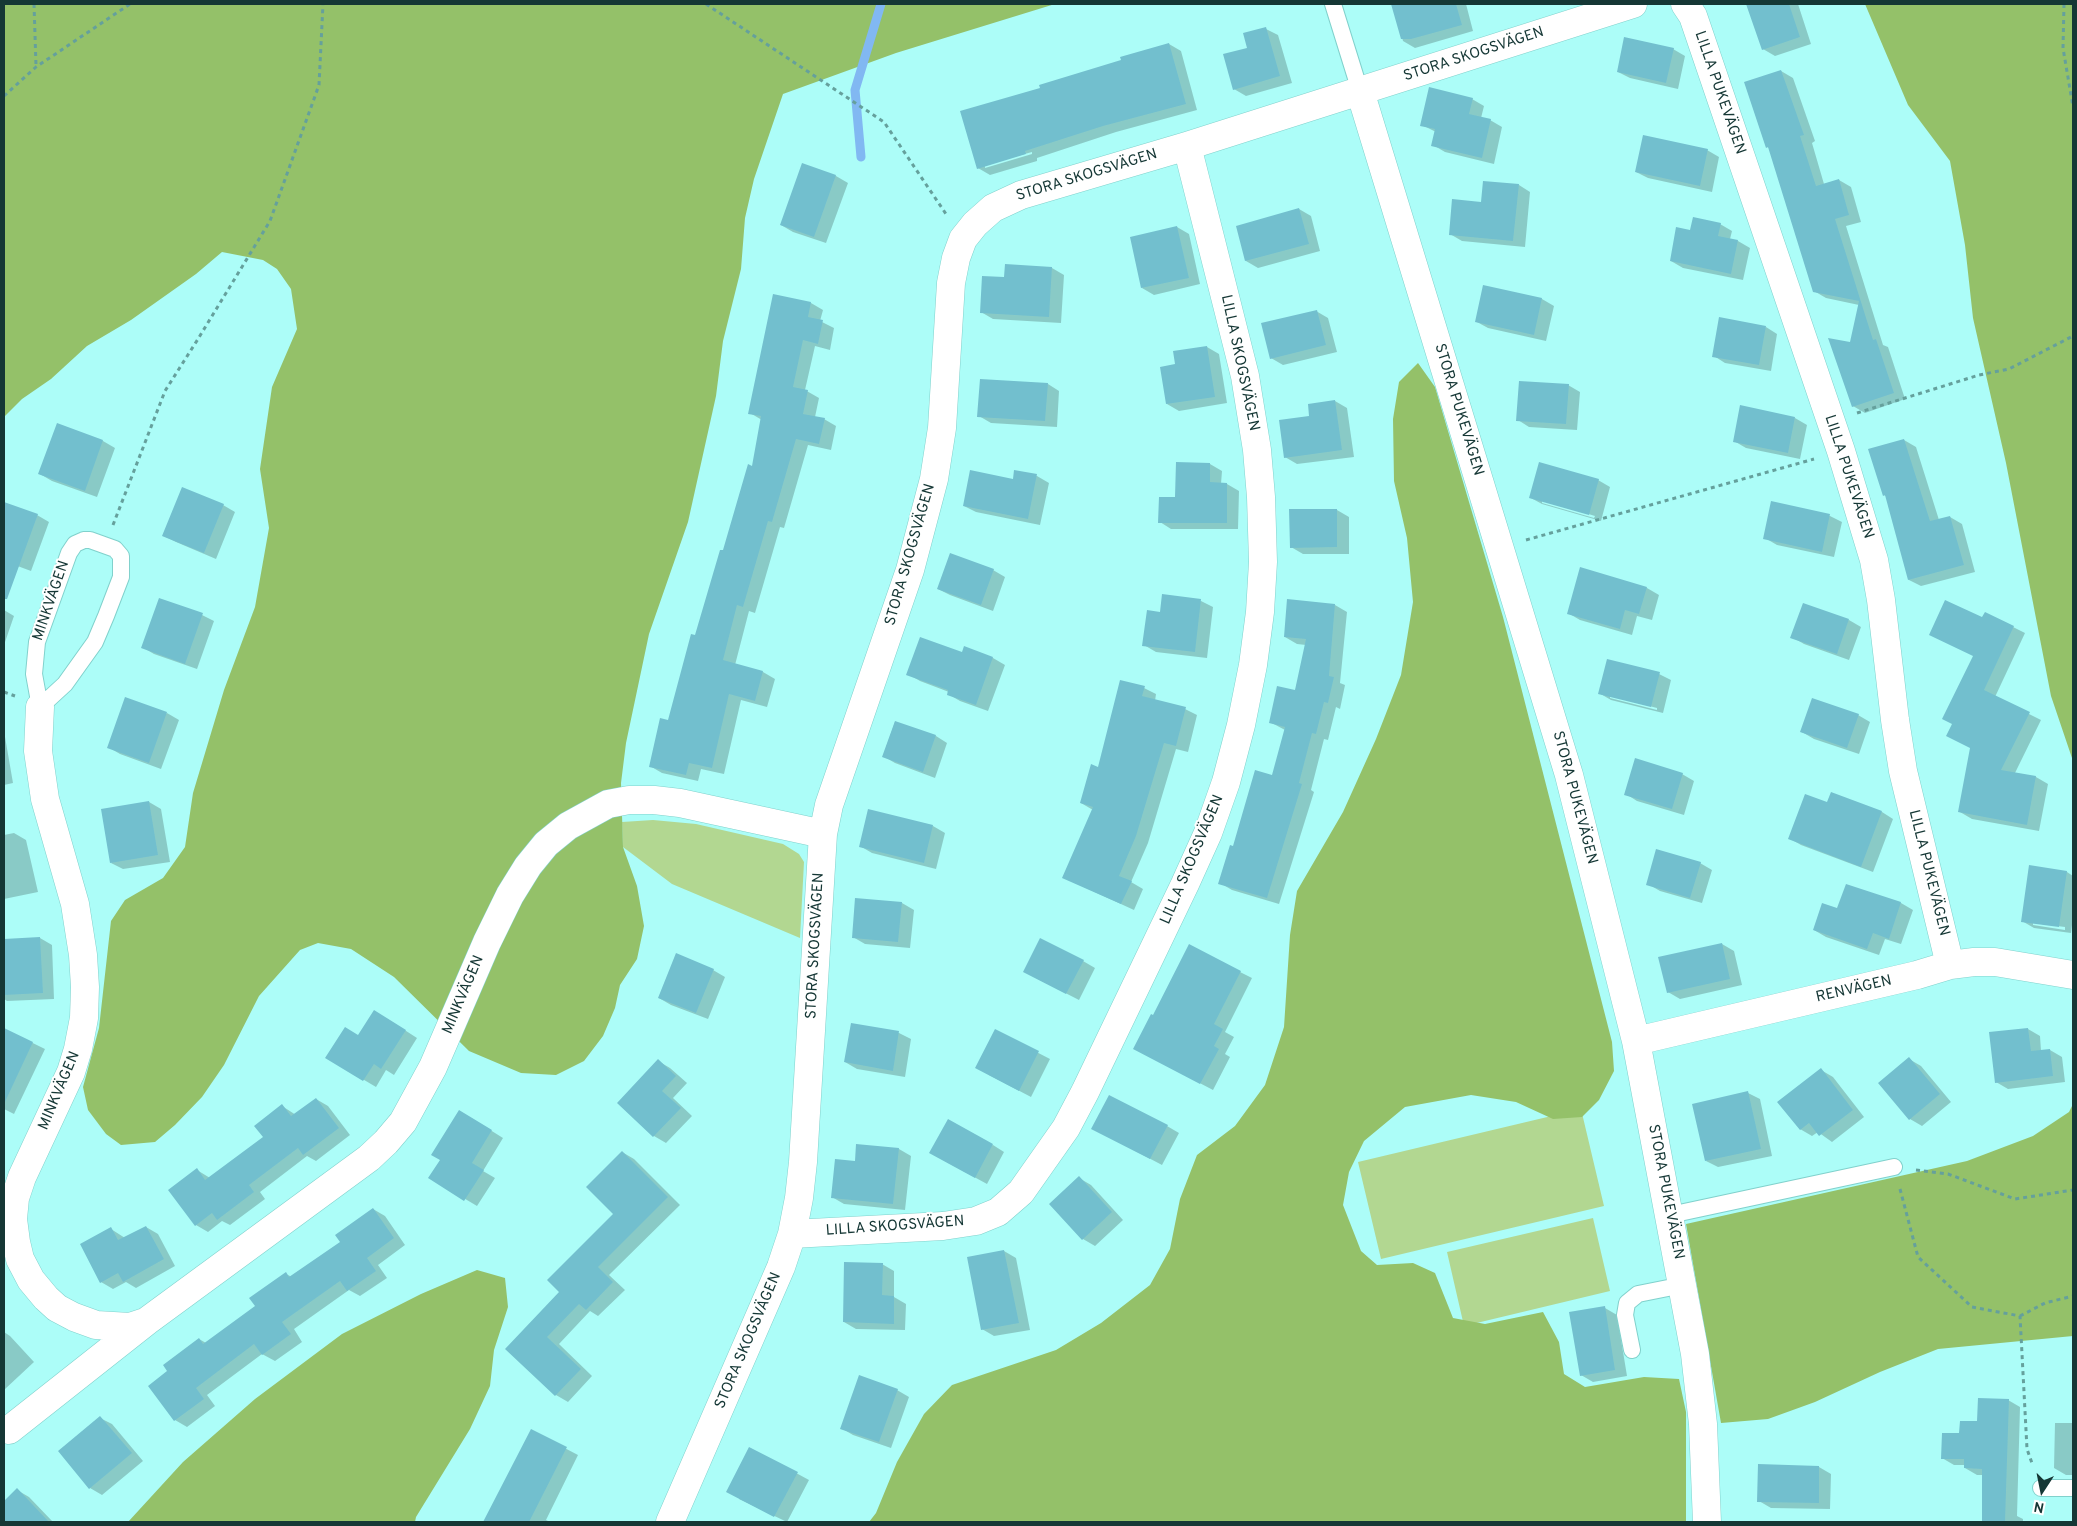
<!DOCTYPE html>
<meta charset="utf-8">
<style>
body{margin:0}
#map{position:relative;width:2077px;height:1526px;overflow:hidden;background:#acfdf8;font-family:Overpass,sans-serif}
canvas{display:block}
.frame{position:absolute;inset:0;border:5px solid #153735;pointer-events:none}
.north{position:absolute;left:2017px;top:1466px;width:50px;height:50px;-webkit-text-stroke:4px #fff;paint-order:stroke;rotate:191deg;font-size:14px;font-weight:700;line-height:20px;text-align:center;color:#153735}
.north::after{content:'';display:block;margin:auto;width:18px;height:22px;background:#153735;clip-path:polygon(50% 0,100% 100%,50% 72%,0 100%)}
</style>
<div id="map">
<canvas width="2077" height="1526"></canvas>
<div class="frame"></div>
<div class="north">N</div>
</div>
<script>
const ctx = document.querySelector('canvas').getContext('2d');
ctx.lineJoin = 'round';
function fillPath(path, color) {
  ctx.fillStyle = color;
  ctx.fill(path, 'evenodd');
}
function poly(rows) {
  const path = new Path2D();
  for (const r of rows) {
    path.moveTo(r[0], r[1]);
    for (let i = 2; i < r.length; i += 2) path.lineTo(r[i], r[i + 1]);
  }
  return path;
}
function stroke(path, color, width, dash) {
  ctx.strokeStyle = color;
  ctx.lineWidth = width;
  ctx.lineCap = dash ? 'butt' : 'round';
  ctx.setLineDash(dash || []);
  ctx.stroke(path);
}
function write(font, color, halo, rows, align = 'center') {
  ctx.font = font + ' Overpass,sans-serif';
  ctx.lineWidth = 4;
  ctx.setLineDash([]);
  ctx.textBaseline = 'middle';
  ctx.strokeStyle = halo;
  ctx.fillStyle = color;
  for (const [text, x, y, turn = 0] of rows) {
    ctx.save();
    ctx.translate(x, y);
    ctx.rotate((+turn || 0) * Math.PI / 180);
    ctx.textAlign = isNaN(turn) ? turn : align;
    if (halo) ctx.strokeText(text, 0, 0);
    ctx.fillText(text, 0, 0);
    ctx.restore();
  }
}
const green = poly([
 [653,820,696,824,783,844,799,854,804,862,800,938,672,884,623,847,622,822],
 [1581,1109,1604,1206,1381,1259,1358,1162],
 [1593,1218,1610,1291,1464,1326,1447,1252]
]);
const forest = poly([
 [4,4,1055,4,896,53,783,94,754,179,745,218,741,269,723,341,716,396,688,522,649,634,626,743,621,783,623,847,637,886,644,926,637,959,620,985,615,1008,603,1036,584,1061,556,1075,521,1073,469,1051,394,977,351,949,318,943,300,950,259,996,224,1065,202,1097,175,1125,155,1142,121,1145,106,1134,88,1110,83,1087,99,1028,111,921,125,900,163,878,185,847,193,793,224,690,255,607,269,528,260,469,272,387,297,329,291,289,277,269,263,260,222,252,196,274,131,320,87,346,51,379,22,399,4,417],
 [1865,4,2073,4,2073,761,2051,696,2006,463,1973,318,1965,245,1950,161,1908,105],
 [1418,363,1435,387,1503,617,1612,1042,1614,1071,1599,1100,1582,1117,1553,1119,1516,1102,1471,1095,1405,1107,1364,1141,1349,1172,1343,1205,1361,1251,1377,1265,1413,1263,1435,1273,1453,1318,1485,1324,1543,1312,1559,1342,1564,1374,1585,1387,1644,1377,1679,1379,1686,1412,1686,1522,869,1522,876,1513,897,1462,924,1414,952,1385,1056,1350,1101,1323,1150,1285,1170,1249,1180,1199,1197,1155,1235,1126,1265,1085,1284,1027,1290,935,1297,891,1343,812,1376,739,1401,675,1413,602,1407,538,1394,481,1393,419,1399,382],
 [2073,1104,2073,1336,1938,1349,1880,1372,1815,1402,1768,1419,1721,1423,1686,1224,1967,1161,2033,1136,2069,1112],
 [477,1270,505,1278,508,1307,494,1350,490,1386,470,1429,416,1517,415,1522,128,1522,183,1462,255,1399,342,1334,421,1294]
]);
const shadow = poly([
 [1393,4,1466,4,1473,31,1415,48,1403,41],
 [1748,4,1798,4,1811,44,1775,56,1763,49],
 [1266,29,1278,35,1292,83,1246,96,1234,89,1249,48],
 [1169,44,1181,51,1197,110,1116,132,1037,158,1037,161,990,175,978,168,1042,89],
 [1032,152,1032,154,985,168,985,165],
 [1673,49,1685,56,1678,89,1630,78,1618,72],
 [1781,71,1793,78,1815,141,1812,143,1824,184,1839,180,1851,187,1861,222,1846,226,1883,345,1888,347,1905,399,1865,413,1853,406,1851,344,1859,305,1826,298,1814,291,1770,148,1767,147],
 [1472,99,1484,106,1481,118,1490,120,1502,127,1494,164,1445,152,1433,145,1436,132,1422,125],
 [1707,150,1719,157,1712,192,1648,178,1636,172],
 [803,164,836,176,848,183,826,243,793,232,781,225],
 [1519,185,1530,192,1525,247,1462,241,1450,234,1482,204],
 [1299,209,1311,216,1320,251,1258,268,1246,261,1237,227],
 [1720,224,1732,231,1730,239,1738,241,1750,248,1743,280,1683,268,1671,261,1691,231],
 [1177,227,1189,234,1200,284,1154,295,1142,288],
 [1052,268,1064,275,1061,323,993,319,981,312],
 [1484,286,1542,299,1554,306,1546,341,1488,328,1477,322],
 [774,296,811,303,823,310,820,321,834,328,830,350,815,346,805,390,819,398,815,417,824,419,836,426,831,450,808,445,784,528,780,527,755,613,749,611,735,665,763,672,775,679,767,707,741,700,724,774,701,769,698,781,662,773,650,766,669,721,753,467,762,420,750,413],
 [1316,311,1328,318,1337,352,1283,365,1271,358],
 [1766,327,1777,334,1771,371,1725,363,1714,356],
 [1207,347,1219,354,1227,403,1179,411,1167,404,1177,365,1175,352],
 [1048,384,1059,391,1057,427,991,423,979,416],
 [1568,385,1580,392,1577,430,1529,427,1518,420],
 [1335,401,1347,408,1354,457,1297,464,1285,457,1311,417],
 [1795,418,1807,425,1800,459,1746,448,1734,441],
 [57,425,103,441,115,448,97,497,52,481,40,474],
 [1904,440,1916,447,1939,520,1950,517,1962,524,1975,572,1921,586,1909,580,1887,497,1884,495],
 [1210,464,1222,471,1221,484,1227,484,1239,491,1238,529,1171,529,1160,522,1176,498],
 [1015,471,1037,476,1049,483,1040,525,976,512,964,506,1014,480],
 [1598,480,1610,487,1601,521,1542,504,1531,498],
 [1542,500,1595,516,1594,518,1542,503],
 [4,503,37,515,49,522,31,571,4,561],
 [1772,503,1830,516,1842,522,1834,557,1777,545,1765,538],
 [223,505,235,512,216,559,176,542,164,536],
 [1337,510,1349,517,1349,554,1303,554,1291,547],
 [1581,568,1647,588,1659,595,1652,620,1637,616,1632,635,1580,620,1568,613],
 [993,570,1005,577,993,611,950,595,938,589],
 [1201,601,1213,607,1207,658,1156,652,1144,645,1161,613],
 [1335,605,1347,612,1340,683,1345,685,1340,709,1336,707,1328,740,1324,739,1311,790,1314,792,1279,904,1232,890,1220,883,1234,847,1273,776,1285,730,1270,722,1295,692,1306,645,1297,644,1285,637],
 [4,610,14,616,4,645],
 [202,615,214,621,197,669,154,654,142,647],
 [1982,619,2013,627,2025,633,1995,697,2041,720,2015,773,2036,777,2048,784,2039,831,1972,819,1960,812,1971,748,1953,724,1974,656],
 [1849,620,1861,627,1849,660,1804,644,1792,637],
 [965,648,993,658,1005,665,988,711,960,701,948,694,949,692,920,681,908,674,962,653],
 [1659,674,1671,680,1663,713,1611,700,1599,693],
 [1610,696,1657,708,1657,710,1610,698],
 [1144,688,1156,694,1155,701,1185,709,1197,715,1188,752,1176,749,1148,843,1131,882,1143,889,1134,910,1064,878,1093,810,1081,803],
 [167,713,179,720,161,769,120,754,108,747],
 [1858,715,1870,722,1859,754,1814,739,1802,732],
 [895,722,936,736,947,743,935,778,895,763,883,756],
 [4,731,13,783,4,785],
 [1682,774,1694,781,1684,815,1637,801,1626,794],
 [149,802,161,809,170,862,123,869,111,863],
 [1828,804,1882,812,1893,819,1873,872,1801,845,1789,838],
 [933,826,945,833,936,869,872,853,860,846],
 [14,833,26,840,38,892,4,899,4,835],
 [1700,863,1712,870,1702,903,1660,891,1648,884],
 [2030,867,2067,872,2073,876,2073,917,2071,933,2034,928,2022,921],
 [2033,923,2065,927,2065,930,2033,925],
 [1847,885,1901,903,1913,910,1901,944,1885,939,1879,955,1826,937,1814,930,1838,909],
 [856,899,902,903,914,910,910,948,865,944,853,937],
 [40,938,52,945,54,999,7,1001,4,999,4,940],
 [1722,944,1734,951,1742,985,1680,999,1668,992],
 [1083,961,1095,968,1079,1000,1036,978],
 [713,970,725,977,708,1019,671,1005,659,998],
 [1240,972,1252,978,1225,1032,1234,1037,1225,1054,1230,1057,1213,1090,1146,1055,1154,1017],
 [386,1018,417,1038,394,1075,386,1070,376,1087,327,1058],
 [852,1025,899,1033,911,1039,905,1077,857,1069,845,1062],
 [4,1029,45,1049,14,1114,4,1109],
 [2028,1029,2040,1036,2041,1051,2050,1050,2062,1057,2065,1082,2008,1089,1996,1082],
 [996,1031,1050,1059,1031,1097,989,1075],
 [1909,1059,1921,1066,1951,1102,1922,1126,1910,1119],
 [658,1061,670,1068,687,1083,673,1098,692,1116,666,1143,654,1136,618,1103],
 [1821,1070,1833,1077,1864,1117,1832,1142,1818,1132,1812,1136,1800,1129],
 [1748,1093,1760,1099,1772,1156,1718,1167,1706,1161],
 [316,1099,328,1106,350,1135,316,1161,307,1156,260,1192,265,1199,230,1225,222,1221,208,1232,196,1225,197,1170,210,1178,265,1137,282,1106,296,1115],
 [471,1118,503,1138,483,1171,495,1178,477,1206,430,1178],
 [1167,1126,1179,1133,1162,1165,1105,1135],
 [993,1145,1004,1152,987,1184,943,1160],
 [899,1149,911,1156,905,1210,844,1204,832,1197,856,1162],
 [622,1152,634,1159,680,1205,609,1275,625,1290,598,1316,590,1311,559,1344,592,1376,568,1402,556,1395,507,1349,561,1292,615,1214],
 [1079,1178,1091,1185,1123,1220,1095,1246,1083,1239],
 [373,1209,385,1216,405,1245,378,1265,387,1278,360,1296,349,1290,294,1329,302,1342,275,1361,262,1354,207,1395,215,1406,187,1427,175,1420,169,1371,199,1339,206,1343,257,1307,286,1274,292,1277,341,1242],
 [146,1227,158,1234,175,1266,136,1288,126,1282,113,1289,101,1282,111,1229,125,1238],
 [1004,1251,1016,1258,1030,1330,994,1336,982,1329],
 [882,1264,894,1271,894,1297,906,1304,905,1330,856,1329,844,1322],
 [1605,1308,1617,1315,1627,1376,1593,1382,1581,1375],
 [4,1332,10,1336,34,1362,4,1390],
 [897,1390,909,1397,891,1448,853,1435,841,1428],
 [2008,1400,2020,1407,2017,1516,2023,1519,2023,1522,1983,1522,1983,1475,1977,1475,1965,1468,1965,1465,1954,1465,1942,1458,1960,1434],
 [100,1418,112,1424,143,1461,102,1495,90,1488],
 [2055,1423,2073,1423,2073,1475,2066,1475,2054,1468],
 [532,1431,578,1455,546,1520,550,1522,484,1522],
 [750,1448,809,1480,787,1522,739,1499],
 [1760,1466,1819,1467,1831,1474,1830,1509,1771,1508,1759,1501],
 [17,1490,29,1497,53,1522,4,1522,4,1502]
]);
const stream = poly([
 [861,157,855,90,881,4]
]);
const building = poly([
 [1391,4,1456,4,1462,25,1411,39,1401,39],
 [1746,4,1789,4,1800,37,1762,50],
 [1266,27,1280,76,1233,90,1223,54,1247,48,1243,33],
 [1624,37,1674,48,1666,83,1617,72],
 [1169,43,1186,104,1103,126,1025,151,1026,154,977,169,960,111,1040,88,1039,85,1121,60,1120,57],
 [1781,70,1804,135,1800,136,1816,186,1839,179,1849,215,1835,219,1873,340,1876,339,1894,393,1852,407,1828,338,1850,342,1859,301,1813,292,1768,147,1766,148,1744,82],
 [1429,87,1473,98,1469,114,1491,119,1482,158,1431,146,1435,129,1420,126],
 [1643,135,1708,149,1700,186,1635,172],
 [802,163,836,175,814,237,780,225],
 [1483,181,1519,184,1513,241,1449,235,1452,199,1481,202],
 [1299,208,1309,244,1245,261,1236,226],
 [1693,217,1721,223,1718,236,1738,240,1731,274,1670,261,1676,227,1690,230],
 [1177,226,1189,278,1141,288,1130,237],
 [1005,264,1052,267,1049,317,980,313,982,276,1004,277],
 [1483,285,1542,298,1534,335,1475,322],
 [773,294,811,302,808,317,823,320,818,344,803,340,793,387,808,390,803,414,825,418,819,444,796,439,772,522,768,521,743,607,737,605,723,660,763,671,755,701,729,694,712,768,689,763,686,775,649,767,660,718,668,720,691,634,695,635,720,550,723,550,748,464,752,466,761,416,748,414],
 [1317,310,1326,345,1270,359,1261,323],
 [1719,317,1766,326,1759,365,1712,357],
 [1207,346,1215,397,1166,404,1160,367,1175,364,1173,351],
 [980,379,1048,383,1045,421,977,417],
 [1519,381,1569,384,1566,424,1516,421],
 [1335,400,1342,450,1284,458,1279,420,1309,416,1308,404],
 [1740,405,1795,417,1788,453,1733,442],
 [57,423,103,440,85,491,38,474],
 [1904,439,1930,521,1950,516,1964,565,1908,580,1885,495,1883,496,1868,449],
 [1176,462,1210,463,1210,482,1227,483,1227,523,1158,523,1159,497,1175,497],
 [1539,462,1599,479,1589,515,1529,498],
 [970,470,1013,479,1014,470,1037,474,1028,519,963,506],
 [182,487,224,504,204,553,162,536],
 [1771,501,1830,514,1822,552,1763,539],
 [4,502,38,514,7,599,4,599],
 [1289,509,1337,509,1337,547,1290,548],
 [950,553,994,569,981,605,937,589],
 [1580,567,1647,587,1639,614,1625,610,1620,629,1567,614],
 [1162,594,1201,599,1195,652,1142,646,1147,610,1160,612],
 [159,598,203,613,185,664,141,648],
 [1287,599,1335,604,1329,676,1334,677,1328,703,1324,702,1316,734,1312,733,1299,783,1302,784,1267,898,1218,884,1230,845,1233,846,1255,770,1272,775,1285,727,1269,723,1277,686,1295,690,1306,639,1284,637],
 [1945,600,1982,617,1985,612,2014,626,1984,690,2030,712,2001,770,2036,776,2027,825,1958,812,1970,748,1946,736,1952,724,1942,719,1973,656,1929,635],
 [1803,603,1849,619,1837,654,1790,638],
 [920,637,962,652,964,646,993,657,976,705,947,695,948,690,906,675],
 [1607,659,1660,672,1651,707,1598,694],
 [1120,680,1145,686,1142,696,1186,707,1176,746,1164,743,1136,836,1119,876,1132,881,1121,904,1062,878,1093,807,1080,803,1091,764,1098,767],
 [125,697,167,712,149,763,107,748],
 [1812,698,1859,714,1847,748,1800,732],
 [895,721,936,735,923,772,882,757],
 [1635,758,1683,773,1672,809,1624,795],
 [1831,792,1882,811,1861,867,1788,839,1805,794,1827,802],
 [149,801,158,855,110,863,101,809],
 [868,809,933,825,924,863,859,847],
 [1656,849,1701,862,1690,898,1646,885],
 [2029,865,2067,871,2059,927,2021,922],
 [1846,884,1901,902,1889,939,1873,933,1867,949,1813,930,1822,903,1837,908],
 [855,898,902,902,898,942,852,938],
 [40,937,43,993,4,995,4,939],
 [1040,938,1084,960,1066,994,1023,972],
 [1722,943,1730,979,1667,993,1658,957],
 [1189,944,1241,971,1214,1024,1223,1029,1214,1046,1219,1049,1200,1084,1133,1049,1151,1014,1153,1015],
 [676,953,714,969,696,1013,658,998],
 [374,1010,406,1030,381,1069,374,1064,363,1081,325,1058,345,1027,358,1035],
 [851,1023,899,1031,893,1071,844,1062],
 [4,1028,33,1042,4,1104],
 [2028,1028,2031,1051,2050,1049,2053,1076,1995,1083,1989,1032],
 [995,1029,1039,1051,1019,1091,975,1068],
 [1909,1057,1940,1094,1909,1120,1878,1083],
 [658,1059,676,1076,662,1091,681,1108,653,1137,617,1103],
 [1821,1068,1853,1110,1819,1136,1809,1123,1800,1130,1777,1102],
 [1748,1091,1761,1149,1705,1161,1692,1104],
 [1109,1095,1168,1125,1150,1159,1091,1129],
 [316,1098,339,1128,303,1155,298,1148,249,1185,254,1192,217,1220,212,1213,195,1226,168,1190,197,1168,205,1180,263,1137,254,1126,282,1104,291,1116],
 [459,1110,492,1130,472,1163,484,1170,464,1201,428,1178,440,1160,431,1155],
 [948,1119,993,1144,975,1178,929,1153],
 [856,1144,899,1148,893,1204,831,1198,835,1159,855,1161],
 [622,1151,668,1197,598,1267,613,1282,586,1310,579,1304,547,1337,581,1369,555,1396,505,1349,559,1292,547,1280,613,1214,586,1187],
 [1079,1176,1112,1212,1082,1240,1049,1204],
 [373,1208,394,1238,367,1258,376,1271,347,1291,340,1281,282,1322,291,1334,262,1355,254,1344,196,1388,204,1399,174,1421,148,1386,167,1371,163,1365,199,1338,203,1344,255,1306,249,1298,286,1272,289,1277,340,1242,335,1235],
 [146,1226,164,1259,123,1282,118,1273,100,1283,80,1244,111,1227,118,1240],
 [1004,1250,1019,1323,981,1330,967,1257],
 [844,1262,883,1263,882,1295,894,1296,894,1324,843,1322],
 [1605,1306,1615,1370,1580,1376,1569,1312],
 [859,1375,898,1389,879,1442,840,1429],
 [1978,1398,2009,1399,2005,1522,1982,1522,1982,1469,1964,1468,1964,1459,1941,1459,1942,1433,1959,1433,1960,1421,1977,1421],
 [100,1416,132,1453,89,1489,58,1451],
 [531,1429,567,1447,529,1522,483,1522],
 [749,1447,798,1472,774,1517,726,1492],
 [1758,1464,1819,1466,1819,1503,1757,1502],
 [17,1488,49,1522,4,1522,4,1501]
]);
const path = poly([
 [34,4,36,66],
 [706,4,884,122,946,214],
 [2064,4,2063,48,2073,107],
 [4,96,36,67,130,4],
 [1857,413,1979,375,2009,369,2073,336],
 [113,525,165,391,198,339,270,221,319,85,323,4],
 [1526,540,1814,459],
 [4,692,15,696],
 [1916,1170,1948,1174,2015,1199,2073,1190],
 [1900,1189,1918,1257,1972,1307,2020,1316,2027,1449,2033,1466],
 [2020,1316,2045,1303,2073,1296]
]);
const lane = poly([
 [1333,4,1360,91],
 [84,540,90,540,115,549,121,556,121,577,106,616,95,642,65,684,40,707,34,674,37,642,69,553,75,544,84,540],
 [1670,1215,1894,1167],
 [1632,1350,1625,1315,1627,1303,1638,1294,1683,1285],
 [2041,1488,2073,1488]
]);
const street = poly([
 [1685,4,1693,16,1841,451,1874,560,1881,600,1895,720,1903,771,1950,965],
 [1360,91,1569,775,1636,1041,1695,1354,1703,1424,1707,1522],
 [40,707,38,751,45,799,75,904,83,955,85,987,84,1018,78,1049,71,1072,22,1177,15,1198,13,1219,16,1242,20,1259,31,1280,46,1298,57,1308,74,1317,96,1325,130,1327,145,1322],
 [1636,1041,1917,975,1950,965,1974,962,1995,962,2073,975],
 [792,1234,943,1226,976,1221,998,1212,1021,1192,1066,1128,1085,1092,1185,884,1208,833,1226,782,1241,725,1253,665,1260,612,1263,562,1261,497,1257,450,1245,376,1187,146],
 [9,1430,147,1321,369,1158,386,1142,403,1122,433,1067,487,942,510,895,528,866,546,844,568,826,608,804,629,800,654,800,680,803,823,834],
 [670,1522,781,1267,792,1234,799,1198,803,1162,823,834,829,805,910,570,934,479,942,428,951,283,956,258,963,239,975,224,993,208,1021,195,1187,146,1633,4]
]);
const streetNames = [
 ["STORA SKOGSVÄGEN",1474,55,-18],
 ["LILLA PUKEVÄGEN",1719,93,71],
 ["STORA SKOGSVÄGEN",1087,176,-17],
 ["LILLA SKOGSVÄGEN",1239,363,78],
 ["STORA PUKEVÄGEN",1458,410,73],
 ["LILLA PUKEVÄGEN",1848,477,72],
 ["STORA SKOGSVÄGEN",911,555,-74],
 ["MINKVÄGEN",52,601,-71],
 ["STORA PUKEVÄGEN",1574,798,75],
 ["LILLA SKOGSVÄGEN",1193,860,-67],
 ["LILLA PUKEVÄGEN",1928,873,76],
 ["STORA SKOGSVÄGEN",816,946,-87],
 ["RENVÄGEN",1854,990,-13],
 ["MINKVÄGEN",464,995,-67],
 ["MINKVÄGEN",60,1091,-67],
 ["STORA PUKEVÄGEN",1665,1192,79],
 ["LILLA SKOGSVÄGEN",895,1227,-4],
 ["STORA SKOGSVÄGEN",749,1341,-67]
];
fillPath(green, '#b2d791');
fillPath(forest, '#94c169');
fillPath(shadow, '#0003');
stroke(stream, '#81b8f2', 9);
fillPath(building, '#72bfce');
stroke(lane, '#81d1cc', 18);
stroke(street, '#81d1cc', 29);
stroke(path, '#65a09c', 3, [4, 4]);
stroke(lane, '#fff', 16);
stroke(street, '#fff', 28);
write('15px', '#153735', '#fff', streetNames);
</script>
